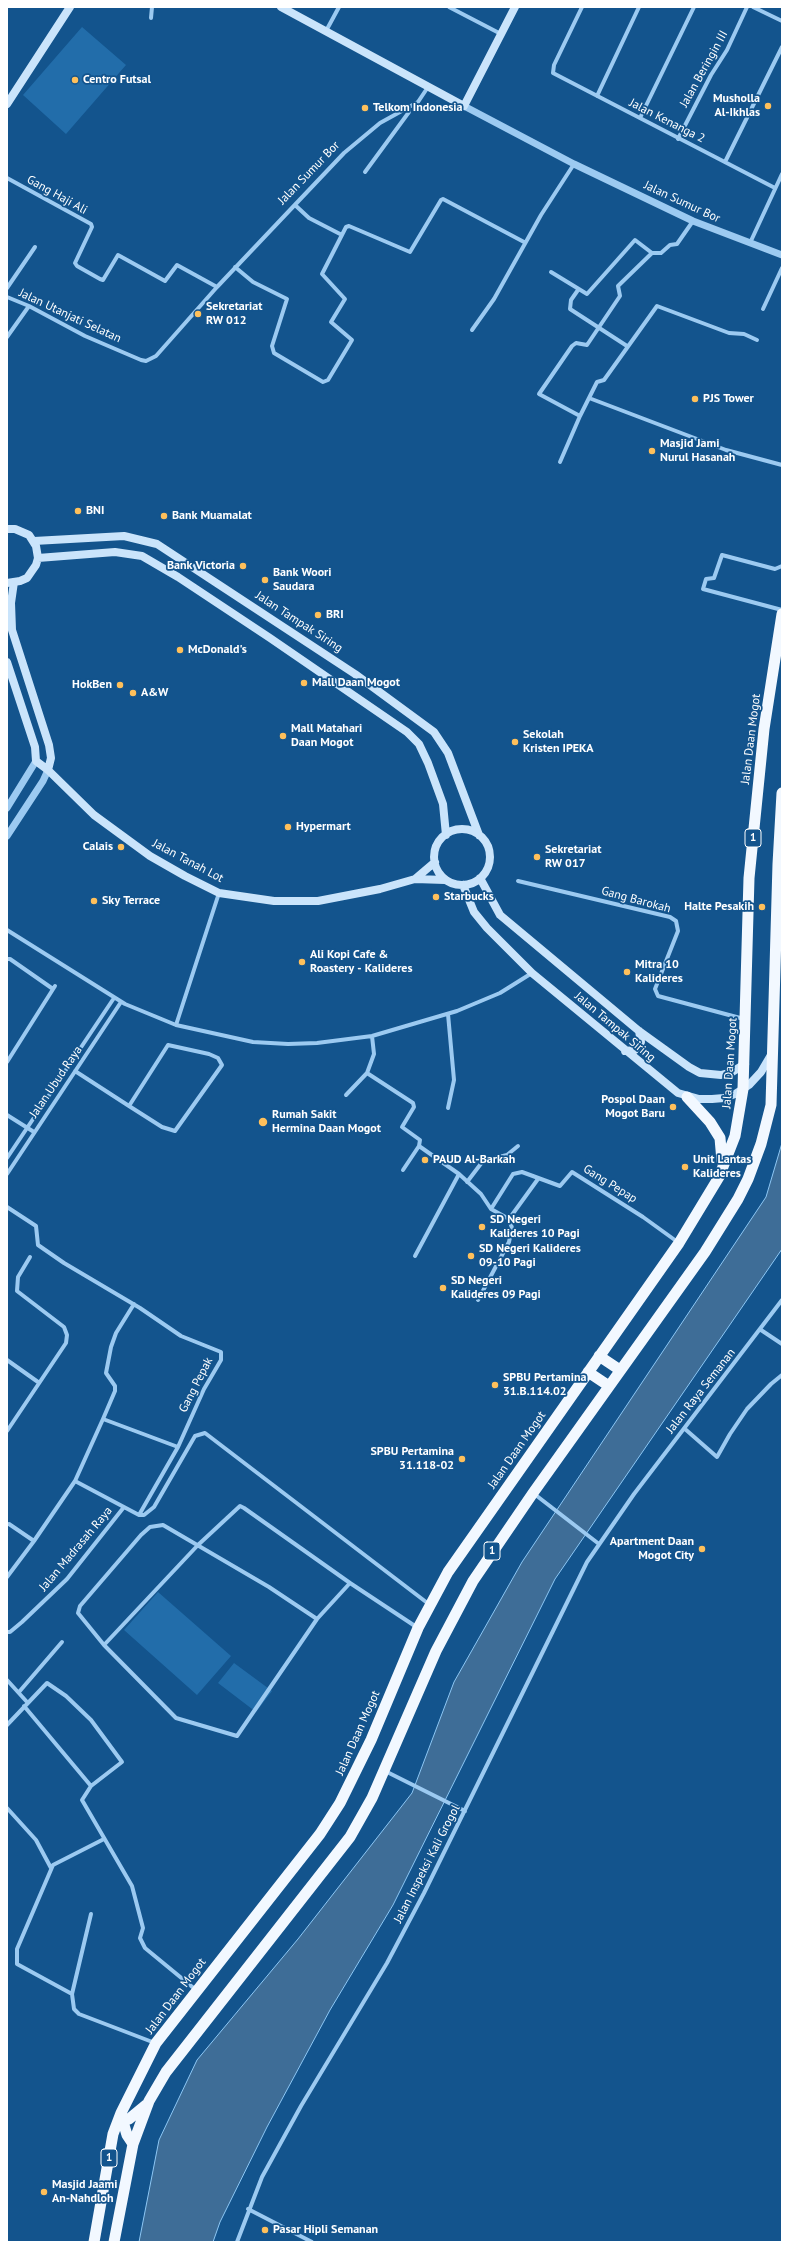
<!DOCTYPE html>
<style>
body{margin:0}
#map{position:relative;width:789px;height:2249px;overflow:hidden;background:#13548d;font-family:"PT Sans",sans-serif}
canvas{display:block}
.frame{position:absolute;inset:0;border:8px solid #fff;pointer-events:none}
</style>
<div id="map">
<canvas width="789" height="2249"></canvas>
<div class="frame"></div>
</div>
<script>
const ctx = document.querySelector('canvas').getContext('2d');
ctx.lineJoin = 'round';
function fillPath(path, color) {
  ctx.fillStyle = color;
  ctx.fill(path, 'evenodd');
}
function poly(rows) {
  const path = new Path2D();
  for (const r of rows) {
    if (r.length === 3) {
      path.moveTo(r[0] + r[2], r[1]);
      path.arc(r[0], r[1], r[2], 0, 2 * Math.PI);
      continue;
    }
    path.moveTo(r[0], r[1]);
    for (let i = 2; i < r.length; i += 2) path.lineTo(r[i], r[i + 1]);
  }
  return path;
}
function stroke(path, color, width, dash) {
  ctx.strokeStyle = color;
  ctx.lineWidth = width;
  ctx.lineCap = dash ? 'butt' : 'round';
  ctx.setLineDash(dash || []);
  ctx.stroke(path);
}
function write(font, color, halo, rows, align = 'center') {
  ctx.font = font + ' "PT Sans",sans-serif';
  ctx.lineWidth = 3.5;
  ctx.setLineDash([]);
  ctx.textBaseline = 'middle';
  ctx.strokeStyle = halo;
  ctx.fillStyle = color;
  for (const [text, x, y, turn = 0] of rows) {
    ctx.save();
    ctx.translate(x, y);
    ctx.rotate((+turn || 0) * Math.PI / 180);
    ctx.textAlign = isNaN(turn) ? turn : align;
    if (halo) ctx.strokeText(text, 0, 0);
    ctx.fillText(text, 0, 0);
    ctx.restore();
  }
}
const green = poly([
 [82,27,126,65,66,134,23,95],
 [158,1592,231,1656,197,1695,124,1630],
 [234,1663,272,1691,256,1712,218,1683]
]);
const water = poly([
 [782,1143,782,1249,555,1579,393,1905,330,2010,267,2127,220,2222,213,2242,139,2242,159,2140,197,2060,298,1939,412,1793,454,1682,522,1562,766,1197,782,1143]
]);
const minor = poly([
 [449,7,501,34],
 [582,7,554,65,553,73,775,188],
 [753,7,782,21],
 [151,18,152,7],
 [326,31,339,7],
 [597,96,639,7],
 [640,118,694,7],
 [678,139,711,75,727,50,747,7],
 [725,162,782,47],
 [365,172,409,112,408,107],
 [7,178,91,224,92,227,75,263,77,266,100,279,103,280,118,255,165,281,177,265,217,287],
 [295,205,309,218,342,235],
 [750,243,782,174],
 [235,267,253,282,287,299,272,346,274,353,323,382,328,380,352,340,331,322,345,299,322,274,346,227,349,226,410,252,441,200,443,199,524,242],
 [551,272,587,294,635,240,652,253],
 [7,288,35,247],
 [578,290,571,300,570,309,627,346],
 [7,297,29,306,85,336,141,360,146,361,156,356,217,287,344,153,380,123,418,102,428,87],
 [763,309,782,268],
 [472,330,494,299,541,215,574,164],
 [7,337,29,306],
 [589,398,726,450,782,465],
 [580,416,597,382,604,380,657,306,729,333,744,334,757,340],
 [560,462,580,416,539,394,572,346,576,343,587,345,620,296,618,286,652,253,661,253,670,245,677,244,693,221],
 [782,566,775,569,722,555,714,578,706,579,703,589,782,610],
 [518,881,670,917,676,921,678,931,655,989,658,996,744,1019],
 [7,930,125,1004,176,1025,253,1042,288,1044,317,1043,372,1036,457,1011,500,993,532,973],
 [7,959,10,959,53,989],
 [176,1025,219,893],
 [7,1062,55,986],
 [75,1071,129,1106,162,1127,175,1131,222,1065,218,1058,209,1054,168,1045,129,1106],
 [367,1073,413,1103,414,1107,402,1127,420,1140,419,1146,459,1174,481,1194,491,1209,509,1219,538,1179],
 [346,1095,367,1073,374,1054,372,1036],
 [448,1108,454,1080,448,1014],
 [7,1115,34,1132],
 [7,1158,114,998],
 [403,1170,419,1146],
 [7,1174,121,1002],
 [467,1182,483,1161,507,1155,518,1146],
 [7,1207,36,1226,38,1245,64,1263,140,1308,181,1336,221,1352,221,1360,204,1389,178,1447,139,1515],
 [491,1209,513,1174,522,1172,560,1186,572,1172,643,1217,679,1243],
 [415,1256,459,1174],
 [478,1300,509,1242,512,1228,509,1219],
 [761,1330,782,1344],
 [7,1360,38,1382],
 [103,1419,115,1391,115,1386,106,1373,111,1347,116,1333,134,1304],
 [685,1429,717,1457,730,1434,747,1409,771,1384,782,1375],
 [7,1431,66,1343,67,1335,64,1327,17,1291,18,1277,30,1257],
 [75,1481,103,1419,178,1447],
 [533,1493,599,1544],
 [139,1515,144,1515,154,1507,195,1436,205,1433,430,1605],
 [9,1524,34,1541],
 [7,1577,34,1541,75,1481,139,1515],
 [317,1619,237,1736,176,1718,104,1645,78,1613,80,1606,141,1535,150,1527,163,1525,269,1587,317,1619,350,1583,418,1628],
 [7,1632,10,1632,22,1622,67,1579,124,1507],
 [104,1645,198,1545,240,1506,244,1508,350,1583],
 [7,1680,27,1702],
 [19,1692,62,1642],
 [24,1706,91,1786,82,1800,132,1886,143,1928,140,1938,145,1948,196,1990],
 [7,1725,47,1683,66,1696,91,1720,122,1762,91,1786],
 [385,1771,465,1811],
 [7,1808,36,1840,51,1868],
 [91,1914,72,1994,74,2009,79,2014,155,2043],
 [72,1994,17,1964,17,1949,53,1865,104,1839],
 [248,2209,312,2242],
 [237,2242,262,2177,301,2106,387,1963,424,1893,587,1562,634,1494,782,1300]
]);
const tertiary = poly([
 [464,106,574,164,693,221,782,255],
 [7,808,36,761],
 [7,836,43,781,48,770]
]);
const secondary = poly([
 [281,7,464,106,515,7],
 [7,104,70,7],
 [7,529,15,529,29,535,36,546,38,558,36,565,27,578,20,581,7,583],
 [34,541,124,536,157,544,355,674,434,732,448,753,479,835],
 [38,558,115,552,142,556,178,577,270,638,407,732,419,744,428,763,443,804,446,835],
 [14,582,11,603,12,630,49,745,51,758,48,770],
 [7,662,35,747,36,761,48,770,94,815,150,856,185,876,219,893,274,901,318,901,380,889,415,879,445,880],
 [462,857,28],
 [480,878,500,915,639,1031,689,1067,700,1073,721,1075,732,1072,745,1064],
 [415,879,435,862],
 [463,885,474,912,487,928,532,973,678,1093,699,1099,712,1099,724,1098,735,1094,749,1085,761,1072,771,1055],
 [625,1051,635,1050,639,1046,641,1042,639,1031]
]);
const trunk = poly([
 [687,1097,710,1122,720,1138,722,1161],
 [599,1356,620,1370],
 [588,1372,609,1386],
 [121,2115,127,2135,133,2144],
 [117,2124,129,2119,146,2105],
 [94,2242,113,2134,121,2113,156,2043,320,1834,340,1803,371,1740,418,1628,448,1572,679,1243,719,1177,735,1136,743,1089,749,878,764,729,782,614],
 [114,2242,133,2144,149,2101,166,2072,350,1837,372,1798,436,1651,473,1581,533,1493,705,1252,738,1199,748,1179,761,1144,771,1105,778,864,782,793]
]);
const markers = [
 [75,80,4,"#ffc05b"],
 [768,106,4,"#ffc05b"],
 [365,108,4,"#ffc05b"],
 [198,314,4,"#ffc05b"],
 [695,399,4,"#ffc05b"],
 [652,451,4,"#ffc05b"],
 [78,511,4,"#ffc05b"],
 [164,516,4,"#ffc05b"],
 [243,566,4,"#ffc05b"],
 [265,580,4,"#ffc05b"],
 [318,615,4,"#ffc05b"],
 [180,650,4,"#ffc05b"],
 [304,683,4,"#ffc05b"],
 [120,685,4,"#ffc05b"],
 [133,693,4,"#ffc05b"],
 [283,736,4,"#ffc05b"],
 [515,742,4,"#ffc05b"],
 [288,827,4,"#ffc05b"],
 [121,847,4,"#ffc05b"],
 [537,857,4,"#ffc05b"],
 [436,897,4,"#ffc05b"],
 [94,901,4,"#ffc05b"],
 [762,907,4,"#ffc05b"],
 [302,962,4,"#ffc05b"],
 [627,972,4,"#ffc05b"],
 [673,1107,4,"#ffc05b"],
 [263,1122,5,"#ffc05b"],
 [425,1160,4,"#ffc05b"],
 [685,1167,4,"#ffc05b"],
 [482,1227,4,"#ffc05b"],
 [471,1256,4,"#ffc05b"],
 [443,1288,4,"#ffc05b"],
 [495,1385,4,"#ffc05b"],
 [462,1459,4,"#ffc05b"],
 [702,1549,4,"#ffc05b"],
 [44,2192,4,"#ffc05b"],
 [265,2230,4,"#ffc05b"]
];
const shields = [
 [753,838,16],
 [492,1551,16],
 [109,2158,16]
];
const shieldNames = [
 ["1",753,838],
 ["1",492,1551],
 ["1",109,2158]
];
const streetNames = [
 ["Jalan Beringin III",704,69,-61],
 ["Jalan Kenanga 2",667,121,27],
 ["Jalan Sumur Bor",309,173,-46],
 ["Gang Haji Ali",57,195,29],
 ["Jalan Sumur Bor",682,202,25],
 ["Jalan Utanjati Selatan",70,316,25],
 ["Jalan Tampak Siring",299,622,33],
 ["Jalan Daan Mogot",751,739,-83],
 ["Jalan Tanah Lot",188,861,28],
 ["Gang Barokah",636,900,15],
 ["Jalan Tampak Siring",615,1027,40],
 ["Jalan Daan Mogot",730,1063,-86],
 ["Jalan Ubud Raya",56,1082,-56],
 ["Gang Pepap",610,1184,32],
 ["Gang Pepak",196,1385,-63],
 ["Jalan Raya Semanan",701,1391,-52],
 ["Jalan Daan Mogot",517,1450,-55],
 ["Jalan Madrasah Raya",76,1549,-50],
 ["Jalan Daan Mogot",358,1733,-66],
 ["Jalan Inspeksi Kali Grogol",427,1864,-63],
 ["Jalan Daan Mogot",176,1996,-53]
];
const poiNames = [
 ["Centro Futsal",83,80],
 ["Musholla",760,99,"right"],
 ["Al-Ikhlas",760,113,"right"],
 ["Telkom Indonesia",373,108],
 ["Sekretariat",206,307],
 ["RW 012",206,321],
 ["PJS Tower",703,399],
 ["Masjid Jami",660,444],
 ["Nurul Hasanah",660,458],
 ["BNI",86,511],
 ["Bank Muamalat",172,516],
 ["Bank Victoria",235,566,"right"],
 ["Bank Woori",273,573],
 ["Saudara",273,587],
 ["BRI",326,615],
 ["McDonald's",188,650],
 ["Mall Daan Mogot",312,683],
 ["HokBen",112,685,"right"],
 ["A&W",141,693],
 ["Mall Matahari",291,729],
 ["Daan Mogot",291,743],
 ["Sekolah",523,735],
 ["Kristen IPEKA",523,749],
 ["Hypermart",296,827],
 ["Calais",113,847,"right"],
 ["Sekretariat",545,850],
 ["RW 017",545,864],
 ["Starbucks",444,897],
 ["Sky Terrace",102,901],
 ["Halte Pesakih",754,907,"right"],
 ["Ali Kopi Cafe &",310,955],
 ["Roastery - Kalideres",310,969],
 ["Mitra 10",635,965],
 ["Kalideres",635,979],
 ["Pospol Daan",665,1100,"right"],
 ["Mogot Baru",665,1114,"right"],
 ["Rumah Sakit",272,1115],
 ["Hermina Daan Mogot",272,1129],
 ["PAUD Al-Barkah",433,1160],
 ["Unit Lantas",693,1160],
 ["Kalideres",693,1174],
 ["SD Negeri",490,1220],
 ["Kalideres 10 Pagi",490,1234],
 ["SD Negeri Kalideres",479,1249],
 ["09-10 Pagi",479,1263],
 ["SD Negeri",451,1281],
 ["Kalideres 09 Pagi",451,1295],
 ["SPBU Pertamina",503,1378],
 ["31.B.114.02",503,1392],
 ["SPBU Pertamina",454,1452,"right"],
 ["31.118-02",454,1466,"right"],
 ["Apartment Daan",694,1542,"right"],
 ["Mogot City",694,1556,"right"],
 ["Masjid Jaami",52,2185],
 ["An-Nahdloh",52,2199],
 ["Pasar Hipli Semanan",273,2230]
];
fillPath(green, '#226daa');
fillPath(water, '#3e6d97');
stroke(water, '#8dc7f4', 1);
stroke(minor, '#9ccaf1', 4);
stroke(tertiary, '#9ccaf1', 7);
stroke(secondary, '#cae4fb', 8);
stroke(trunk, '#f2f8ff', 11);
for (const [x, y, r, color] of markers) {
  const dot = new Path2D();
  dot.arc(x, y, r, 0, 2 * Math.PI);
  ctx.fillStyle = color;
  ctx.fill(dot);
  stroke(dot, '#13548d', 1.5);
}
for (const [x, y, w] of shields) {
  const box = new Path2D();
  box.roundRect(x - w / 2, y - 9, w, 18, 3);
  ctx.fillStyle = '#13548d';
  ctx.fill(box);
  stroke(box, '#fff', 1);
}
write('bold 11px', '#fff', null, shieldNames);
write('12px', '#fff', '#13548d', streetNames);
write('bold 12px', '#fff', '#13548d', poiNames, 'left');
</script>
